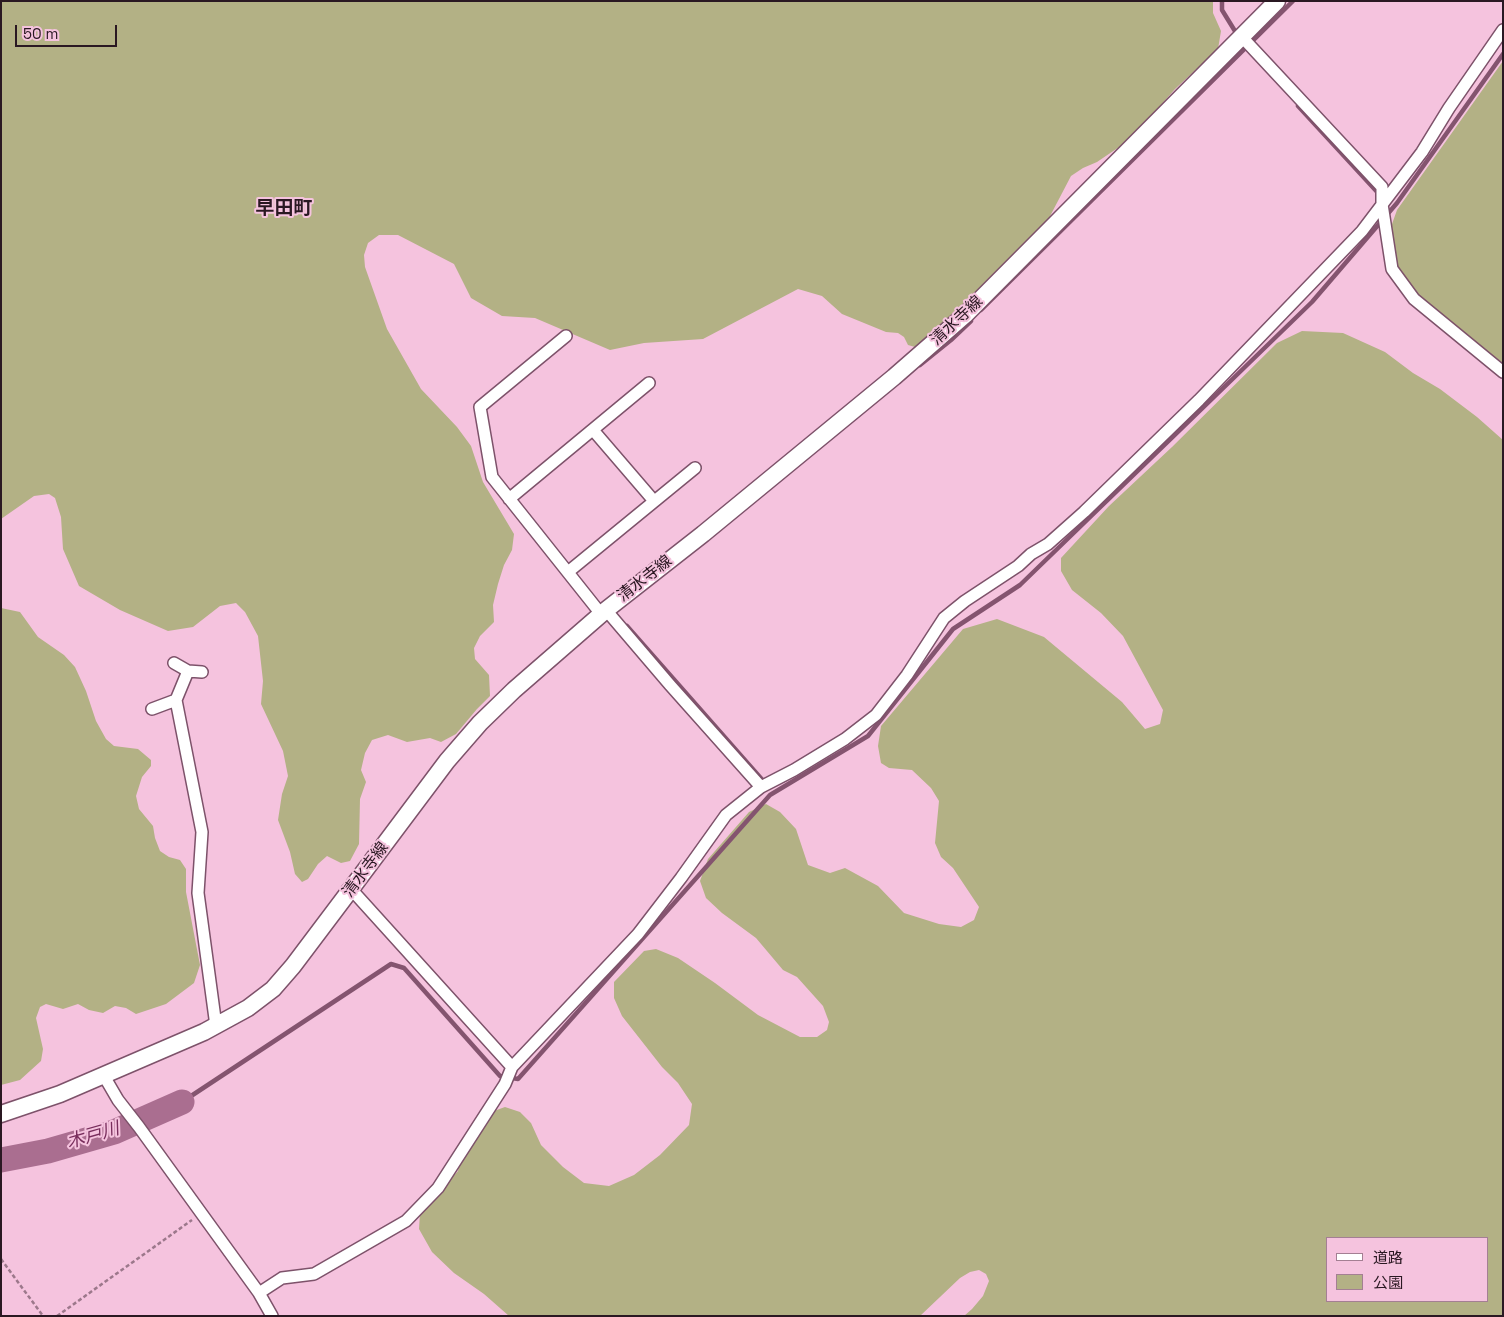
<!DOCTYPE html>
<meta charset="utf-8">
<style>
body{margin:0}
#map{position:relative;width:1504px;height:1317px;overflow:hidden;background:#f5c3de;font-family:"Space Grotesk","Noto Sans JP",sans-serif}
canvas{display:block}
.frame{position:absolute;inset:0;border:2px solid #2a1822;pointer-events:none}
.legend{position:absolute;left:1326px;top:1237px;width:162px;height:65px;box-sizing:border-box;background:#f5c3de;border:1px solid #a47f93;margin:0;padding:6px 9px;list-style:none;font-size:15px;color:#2a1822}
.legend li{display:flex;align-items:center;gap:10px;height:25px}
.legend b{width:25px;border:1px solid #a47f93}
.scale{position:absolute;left:15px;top:25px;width:102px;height:22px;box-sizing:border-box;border:2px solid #2a1822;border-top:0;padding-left:6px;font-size:15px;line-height:18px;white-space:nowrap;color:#2a1822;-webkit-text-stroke:4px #f5c3de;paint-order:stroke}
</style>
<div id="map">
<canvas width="1504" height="1317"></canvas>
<div class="frame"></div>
<ul class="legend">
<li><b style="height:6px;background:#fff"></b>道路</li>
<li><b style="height:14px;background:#b3b185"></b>公園</li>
</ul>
<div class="scale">50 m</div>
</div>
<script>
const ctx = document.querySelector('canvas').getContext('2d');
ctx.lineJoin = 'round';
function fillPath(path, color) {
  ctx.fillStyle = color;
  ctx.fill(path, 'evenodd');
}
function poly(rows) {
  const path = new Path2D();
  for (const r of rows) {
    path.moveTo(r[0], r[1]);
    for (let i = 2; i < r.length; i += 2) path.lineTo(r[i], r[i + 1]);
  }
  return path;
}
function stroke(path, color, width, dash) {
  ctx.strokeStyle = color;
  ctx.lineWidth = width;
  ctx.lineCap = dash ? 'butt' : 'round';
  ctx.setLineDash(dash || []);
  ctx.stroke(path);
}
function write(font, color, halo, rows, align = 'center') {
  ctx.font = font + ' "Space Grotesk","Noto Sans JP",sans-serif';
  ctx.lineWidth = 4;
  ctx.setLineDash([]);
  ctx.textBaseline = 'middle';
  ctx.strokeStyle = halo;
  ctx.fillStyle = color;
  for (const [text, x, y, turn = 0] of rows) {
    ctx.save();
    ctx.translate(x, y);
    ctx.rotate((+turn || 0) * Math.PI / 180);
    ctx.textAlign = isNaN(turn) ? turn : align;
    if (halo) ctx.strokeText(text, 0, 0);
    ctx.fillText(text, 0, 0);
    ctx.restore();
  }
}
const green = poly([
 [1,1,1213,1,1213,13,1221,31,1218,49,1175,89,1131,139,1097,162,1083,168,1071,176,1048,220,949,321,915,347,908,345,904,337,898,333,886,332,842,314,822,296,798,289,703,339,644,343,610,350,535,318,502,316,471,298,454,264,398,235,379,235,368,243,364,255,365,267,387,329,421,389,457,427,471,446,483,482,514,534,512,550,504,565,498,584,493,605,494,622,480,636,474,648,475,659,489,675,490,696,477,709,456,734,441,742,430,738,407,742,388,735,372,740,365,753,361,770,366,782,360,799,359,844,350,861,341,863,327,856,318,864,308,879,302,882,295,874,290,852,278,820,282,794,288,776,283,751,261,704,263,681,258,636,245,612,236,603,220,606,193,627,168,631,120,610,79,586,63,549,61,517,55,498,49,494,34,496,1,519],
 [1503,61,1503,367,1419,299,1395,268,1391,250,1392,224,1397,210],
 [1302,331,1343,333,1385,352,1413,373,1440,389,1477,417,1503,440,1503,1316,964,1316,972,1309,983,1296,989,1281,986,1274,979,1270,970,1272,960,1278,920,1316,509,1316,484,1294,454,1273,432,1252,419,1229,420,1213,458,1171,460,1159,494,1111,505,1107,520,1112,531,1123,541,1145,563,1167,584,1183,609,1186,634,1175,660,1155,689,1125,692,1104,678,1083,662,1067,622,1016,614,998,614,982,644,951,656,949,678,958,715,983,758,1015,800,1037,817,1037,827,1030,829,1022,823,1006,797,977,783,970,756,938,722,913,706,898,700,881,708,859,749,812,766,804,780,812,796,829,808,865,830,873,845,868,878,886,904,913,939,924,961,927,974,920,979,907,953,868,941,857,935,843,939,801,931,788,912,770,889,768,881,763,878,746,881,726,963,629,997,619,1044,637,1122,702,1145,729,1160,724,1163,710,1123,636,1101,613,1072,590,1061,571,1061,558,1109,506,1172,447,1277,343],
 [1328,1238,1488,1238,1488,1301,1328,1301],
 [1,608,20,612,38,637,64,655,75,667,86,691,96,721,106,739,114,746,138,749,151,760,151,766,142,777,136,796,139,809,153,826,155,838,160,851,169,857,180,860,186,869,186,892,200,965,194,983,166,1004,136,1014,126,1008,115,1006,103,1013,89,1010,78,1004,63,1009,46,1004,40,1007,36,1018,43,1049,41,1061,20,1080,1,1085]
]);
const stream = poly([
 [1222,1,1222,10,1238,36],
 [1298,106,1379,194],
 [981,310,1293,1],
 [920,365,951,340,971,321],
 [627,626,766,784],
 [182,1102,391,964,404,968,500,1076,518,1079,770,795,868,736,953,629,1020,585,1312,302,1397,203,1503,54]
]);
const river = poly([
 [1,1160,48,1151,114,1132,182,1102]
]);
const path = poly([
 [1,1259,43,1316],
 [57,1316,192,1220]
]);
const street = poly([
 [1242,37,1382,187,1382,204,1392,269,1414,299,1503,372],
 [566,336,480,407,492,477,601,614],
 [593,430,654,501],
 [509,499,649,383],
 [568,572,695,468],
 [606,610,670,685,761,787],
 [174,663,188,671],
 [202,672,188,671,176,700,202,832,198,893,216,1026],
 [152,709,176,700],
 [351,889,512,1067],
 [104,1076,118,1100,139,1127,259,1293,272,1316],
 [259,1293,282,1278,314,1274,406,1221,438,1188,505,1084,512,1067,638,934,681,878,726,815,761,787,794,770,845,739,876,715,907,675,944,618,965,601,1018,566,1031,554,1048,544,1084,512,1199,400,1362,231,1422,152,1449,108,1503,30]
]);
const secondary = poly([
 [1,1114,60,1094,204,1032,248,1008,273,989,293,966,351,889,447,761,480,723,514,690,606,610,703,534,894,377,965,315,1277,1]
]);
const streetNames = [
 ["清水寺線",957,321,-43],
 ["清水寺線",645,579,-38],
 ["清水寺線",366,870,-53]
];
const waterNames = [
 ["木戸川",93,1136,-16]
];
const quarterNames = [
 ["早田町",284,209]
];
fillPath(green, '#b3b185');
stroke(stream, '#84546f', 4.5);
stroke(river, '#aa6e90', 25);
stroke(street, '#7d526a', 14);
stroke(secondary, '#7d526a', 19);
stroke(path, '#9c788b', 2.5, [4, 2.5]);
stroke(street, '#fff', 11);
stroke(secondary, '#fff', 16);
write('16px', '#2a1822', '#f5c3de', streetNames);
write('italic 18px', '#782d5c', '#f5c3de', waterNames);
write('bold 19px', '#2a1822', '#f5c3de', quarterNames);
</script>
